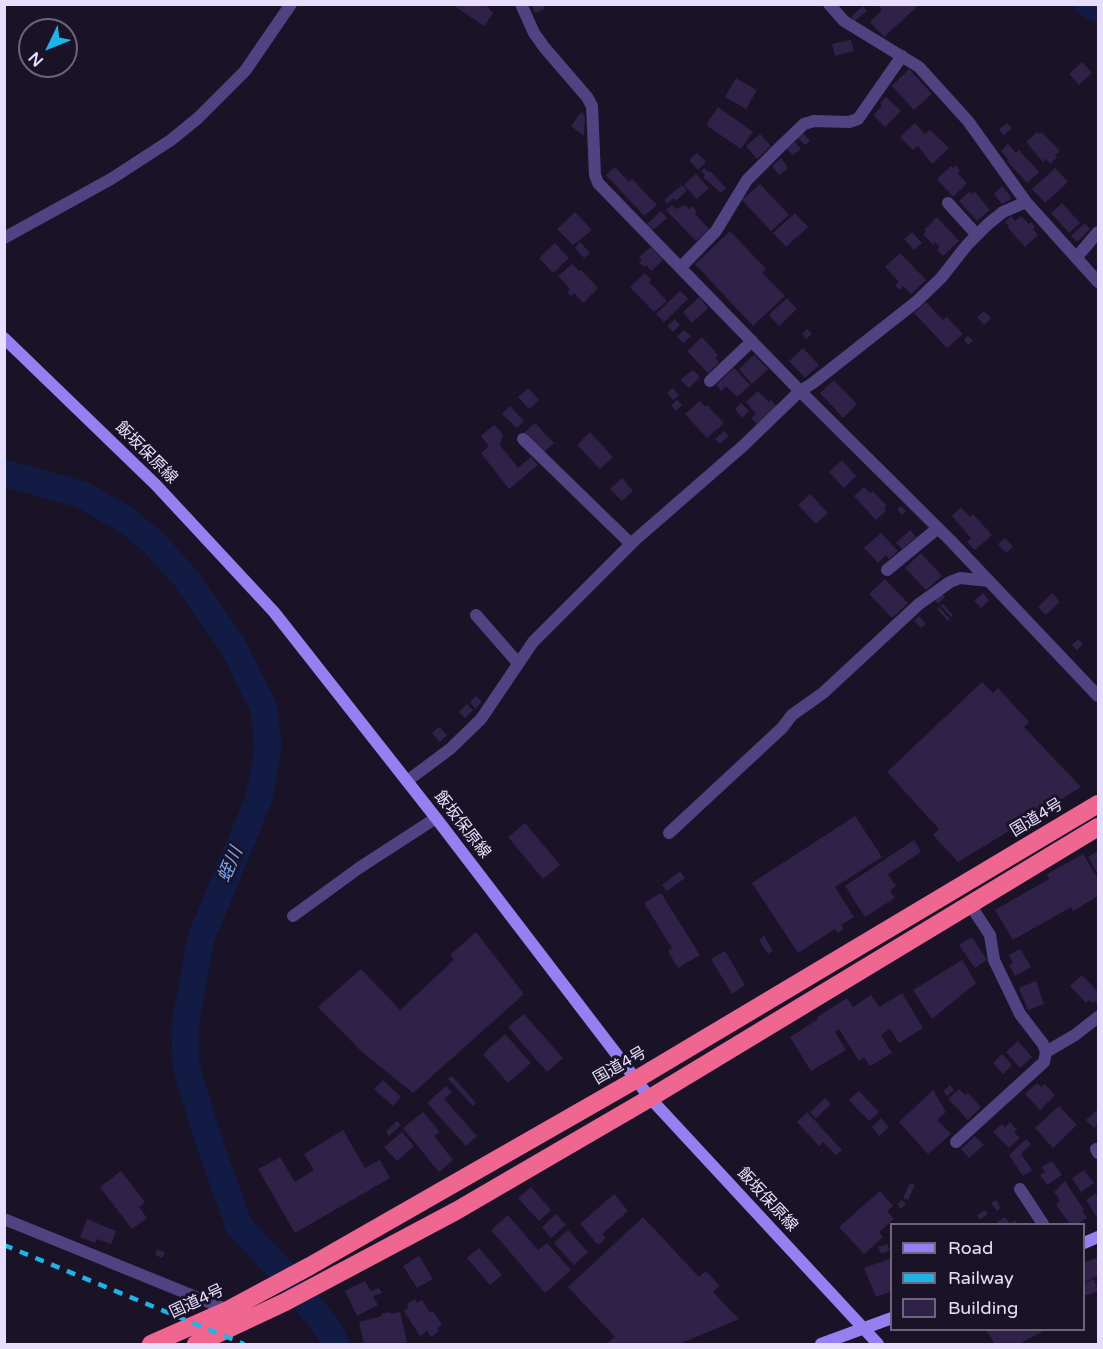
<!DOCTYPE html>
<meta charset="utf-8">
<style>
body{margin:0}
#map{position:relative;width:1103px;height:1349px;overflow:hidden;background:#1a1328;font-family:"Varela Round",sans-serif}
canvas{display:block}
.frame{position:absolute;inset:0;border:6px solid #e6defc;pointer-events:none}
.legend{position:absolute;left:890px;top:1223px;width:195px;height:108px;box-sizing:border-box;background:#1a1328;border:2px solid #6c647d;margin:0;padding:8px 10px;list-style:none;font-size:18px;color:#e6defc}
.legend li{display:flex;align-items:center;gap:12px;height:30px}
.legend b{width:30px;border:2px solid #6c647d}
.north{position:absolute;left:18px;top:18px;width:60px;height:60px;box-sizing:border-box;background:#1a1328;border:2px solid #6c647d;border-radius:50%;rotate:227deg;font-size:16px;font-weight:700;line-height:24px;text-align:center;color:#e6defc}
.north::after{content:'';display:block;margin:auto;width:21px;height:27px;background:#1fb3e7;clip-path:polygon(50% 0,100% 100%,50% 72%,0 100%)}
</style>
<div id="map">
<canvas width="1103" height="1349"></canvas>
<div class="frame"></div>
<ul class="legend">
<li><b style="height:8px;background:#957ff1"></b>Road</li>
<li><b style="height:8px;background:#1fb3e7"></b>Railway</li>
<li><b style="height:16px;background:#2f2147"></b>Building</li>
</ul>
<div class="north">N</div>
</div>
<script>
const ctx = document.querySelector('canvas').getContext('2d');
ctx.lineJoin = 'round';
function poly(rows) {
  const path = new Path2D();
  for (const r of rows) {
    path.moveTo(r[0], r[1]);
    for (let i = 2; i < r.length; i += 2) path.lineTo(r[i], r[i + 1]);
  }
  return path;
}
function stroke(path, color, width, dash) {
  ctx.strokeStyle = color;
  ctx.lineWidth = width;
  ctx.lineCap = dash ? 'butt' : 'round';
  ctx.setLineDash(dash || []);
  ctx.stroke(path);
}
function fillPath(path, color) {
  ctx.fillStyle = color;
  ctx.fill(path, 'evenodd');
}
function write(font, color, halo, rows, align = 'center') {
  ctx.font = font + ' "Varela Round","Noto Sans JP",sans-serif';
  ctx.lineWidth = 6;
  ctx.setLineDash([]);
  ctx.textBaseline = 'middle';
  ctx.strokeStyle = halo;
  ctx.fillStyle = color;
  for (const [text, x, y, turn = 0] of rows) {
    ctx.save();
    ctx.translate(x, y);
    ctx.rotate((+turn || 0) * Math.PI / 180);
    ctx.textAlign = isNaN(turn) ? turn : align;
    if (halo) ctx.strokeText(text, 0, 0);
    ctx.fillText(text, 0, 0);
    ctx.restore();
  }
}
const river = poly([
 [1088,4,1098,9],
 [4,473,83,495,126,520,152,541,184,576,232,644,264,709,268,747,259,798,201,938,185,1026,186,1066,207,1136,239,1226,287,1277,325,1325,336,1344]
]);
const building = poly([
 [457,4,485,4,493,13,484,26,456,7],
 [531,4,543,4,545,9,535,13],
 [877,4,920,4,884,37,870,22,882,10],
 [863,6,867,11,855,21,851,17],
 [851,40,854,51,835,56,832,44],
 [1082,62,1092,73,1079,85,1069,74],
 [909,69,932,94,914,110,892,86],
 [736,78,757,90,746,109,725,97],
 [886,97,901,111,885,127,873,115,882,106,880,103],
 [718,107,753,132,741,149,706,125],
 [581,112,585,116,584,136,571,126],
 [915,123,925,134,930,130,949,148,932,164,918,146,913,150,900,137],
 [1007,123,1012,128,1004,135,999,130],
 [1037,132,1039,134,1042,132,1060,151,1055,155,1057,157,1050,164,1046,159,1043,162,1026,142],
 [803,133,810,141,805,145,798,138],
 [760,134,771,146,757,159,746,146],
 [795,142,801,149,793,155,787,149],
 [1008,144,1016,153,1019,150,1039,172,1027,183,1007,161,1009,160,1001,151],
 [697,153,706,162,698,170,689,160],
 [781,158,788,168,779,175,772,166],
 [956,165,960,171,957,173,967,183,953,197,937,179,951,166,953,168],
 [615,167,629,182,632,179,657,205,644,216,606,175],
 [704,168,708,172,710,171,726,188,721,193,703,177,705,175,701,171],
 [1055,168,1068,182,1045,203,1032,189],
 [696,174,709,188,697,199,684,185],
 [760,184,789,215,771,231,742,200],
 [682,185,687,190,676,201,674,198,667,204,664,200],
 [1002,186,1010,196,1011,199,1002,204,994,194],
 [970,191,972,194,975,192,990,210,977,221,959,201],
 [1062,203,1080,223,1069,233,1051,213],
 [672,205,676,209,685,205,689,209,692,206,697,212,695,214,709,229,696,241,666,210],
 [661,211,667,218,653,230,647,224],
 [575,212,592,230,573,245,557,229],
 [795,213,808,227,786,247,773,233],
 [1011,216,1015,221,1021,216,1029,224,1031,222,1035,227,1033,229,1038,235,1025,247,1008,228,1009,226,1005,222],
 [937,217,959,241,943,256,937,250,940,247,935,242,933,245,923,234,926,232,924,230],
 [1085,223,1090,229,1077,242,1071,236],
 [730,231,766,269,762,273,785,296,753,326,695,264],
 [912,232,922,243,914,250,904,239],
 [580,242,590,253,584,258,575,248],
 [555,243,569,258,553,273,539,258],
 [651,247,663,260,651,271,646,265,644,267,639,262,642,260,639,257],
 [900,253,926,280,911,294,903,286,899,290,895,285,899,282,885,267],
 [572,264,579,271,581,270,598,288,583,303,574,293,571,296,567,292,570,289,558,276],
 [645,273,651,280,649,282,667,301,654,312,630,287],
 [680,291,688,299,664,322,656,314],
 [699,297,708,308,692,323,683,312],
 [787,298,797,309,779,326,769,315],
 [926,302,943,320,947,317,963,334,947,348,914,313],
 [984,311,991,318,984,325,977,317],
 [675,319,680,325,673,332,667,326],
 [807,329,812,334,806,339,802,334],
 [684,330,691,336,683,343,677,336],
 [968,336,973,341,968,345,964,340],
 [702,337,718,355,715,358,719,362,708,373,687,351],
 [803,348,819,365,805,378,789,361],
 [754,355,768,369,752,384,739,369],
 [734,368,750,385,737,397,726,386,721,391,716,385],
 [693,370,700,377,689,388,680,380],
 [834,380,857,404,843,418,820,393],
 [528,388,539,400,529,409,518,397],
 [673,388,679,395,673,400,667,393],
 [758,391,769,402,771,400,776,406,757,424,751,418,756,414,746,402],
 [677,400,682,405,676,411,671,405],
 [700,401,705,407,707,405,724,423,707,438,685,414],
 [741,403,749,411,742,418,735,409],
 [510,406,524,421,517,428,502,414],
 [535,423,554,443,543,453,524,433],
 [494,425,503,434,500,445,518,468,531,457,538,465,509,489,481,453,489,446,481,436],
 [724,431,729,436,720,444,715,439],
 [590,432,613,457,600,469,577,445],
 [842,460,856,476,844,488,829,472],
 [622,478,633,491,622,501,610,489],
 [864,487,870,493,873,491,887,506,884,508,886,511,876,520,854,496],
 [810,494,828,513,816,524,798,505],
 [901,506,906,511,902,515,897,509],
 [961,507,970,517,973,514,992,535,975,550,967,542,971,538,952,516],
 [910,530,916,537,902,549,896,543],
 [881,533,898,551,889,559,886,555,878,563,864,548],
 [1005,538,1013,547,1006,553,998,544],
 [921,553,942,576,926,590,905,568],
 [885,579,908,603,892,618,869,594],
 [983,593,989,600,981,608,974,601],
 [1052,593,1060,602,1046,615,1038,607],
 [942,594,945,597,938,604,935,600],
 [943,604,953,615,951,617,941,606],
 [939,607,950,619,948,621,937,609],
 [919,616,926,624,921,628,914,621],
 [1078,639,1083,644,1077,650,1072,645],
 [982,682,993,693,998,688,1029,722,1024,727,1081,787,958,862,933,835,939,829,887,772],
 [476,696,482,702,475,709,470,702],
 [467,704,473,710,465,718,459,712],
 [439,727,447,735,440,742,432,733],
 [855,816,882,857,835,887,854,917,841,925,844,929,838,933,835,929,798,953,752,883],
 [525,823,560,865,543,879,508,837],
 [914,840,921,852,888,874,896,886,890,891,895,898,865,917,845,886],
 [1098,851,1098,875,1088,857],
 [1083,854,1098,879,1098,896,1073,911,1071,907,1013,940,995,910,1049,879,1047,874],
 [680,871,685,878,667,891,662,885],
 [661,893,700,955,678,968,668,951,672,948,644,903],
 [476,932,524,994,413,1093,362,1052,318,1007,361,969,400,1010,454,960,450,955],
 [764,936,773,951,768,954,759,940],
 [972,937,987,960,975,968,959,945],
 [1020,949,1031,967,1015,976,1009,965,1013,963,1009,955],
 [725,951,745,985,732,994,711,959],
 [962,960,976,983,932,1019,913,990],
 [1082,975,1098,992,1097,1003,1095,1001,1092,1003,1089,1000,1086,1003,1070,986],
 [1036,981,1044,1004,1028,1010,1019,988],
 [902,993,923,1028,899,1043,890,1029,881,1035,892,1053,870,1066,864,1057,859,1061,839,1029,835,1032,846,1050,811,1071,790,1037,818,1019,817,1017,847,998,853,1007,871,995,879,1007],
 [524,1014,563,1058,547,1072,508,1027],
 [505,1034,531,1063,508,1083,483,1054],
 [1018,1041,1032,1057,1020,1068,1006,1052],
 [1002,1054,1012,1065,1003,1074,993,1063],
 [452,1076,476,1103,473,1106,448,1079],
 [383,1080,401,1097,393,1106,374,1089],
 [1037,1083,1041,1087,1045,1084,1055,1095,1040,1110,1025,1094],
 [950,1085,954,1090,947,1096,943,1091],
 [446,1086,452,1092,444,1099,477,1136,466,1146,427,1103],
 [959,1089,965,1095,968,1093,981,1107,968,1120,948,1099],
 [933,1090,946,1112,937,1120,951,1134,928,1154,899,1122],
 [859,1091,879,1112,869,1121,849,1100],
 [825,1098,831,1104,816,1118,810,1112],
 [1059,1106,1077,1125,1053,1148,1035,1128],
 [1098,1109,1098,1124,1094,1128,1086,1120],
 [423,1112,440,1132,434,1136,453,1160,439,1172,403,1128],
 [807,1112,842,1150,836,1155,823,1142,819,1146,797,1122],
 [881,1118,889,1127,879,1136,872,1127],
 [397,1121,401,1125,389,1136,386,1131],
 [1010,1122,1017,1130,1014,1132,1020,1138,1009,1148,993,1132,1002,1124,1005,1127],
 [343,1130,365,1168,380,1160,390,1178,295,1233,258,1169,280,1157,295,1182,314,1170,304,1154],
 [402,1132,414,1146,397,1161,384,1147],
 [975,1136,984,1145,969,1158,961,1149],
 [1026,1139,1031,1144,1021,1154,1032,1170,1023,1176,1009,1155],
 [1052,1161,1062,1175,1047,1185,1040,1175,1045,1172,1042,1167],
 [1084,1170,1094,1183,1081,1192,1072,1178],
 [121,1171,145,1202,139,1207,147,1218,132,1229,100,1187],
 [1065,1181,1084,1210,1082,1211,1087,1218,1078,1224,1070,1224,1056,1205,1060,1200,1054,1192],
 [910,1183,915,1185,908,1200,903,1198],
 [531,1187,551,1210,539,1221,518,1198],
 [880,1191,893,1206,887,1211,894,1219,879,1232,883,1237,864,1254,839,1227],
 [1096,1193,1098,1197,1098,1219,1086,1200],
 [614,1194,628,1211,602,1234,606,1238,598,1245,580,1224],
 [902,1200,906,1204,901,1209,897,1204],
 [996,1200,1001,1208,997,1211,991,1203],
 [985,1210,988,1214,979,1220,977,1215],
 [556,1214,566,1225,551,1238,542,1227],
 [508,1215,538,1250,547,1243,571,1270,545,1293,491,1230],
 [643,1217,699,1277,706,1271,720,1286,713,1292,739,1319,679,1344,606,1344,615,1337,568,1287],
 [1005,1217,1010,1224,1015,1220,1017,1224,999,1224,997,1222],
 [87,1219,116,1231,111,1244,97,1239,95,1243,80,1237],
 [568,1230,588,1252,574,1265,554,1243],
 [887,1244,890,1250,881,1254,878,1247],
 [479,1248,502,1275,490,1285,467,1258],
 [157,1249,165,1252,162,1258,155,1255],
 [419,1256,433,1279,417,1288,403,1266],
 [1098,1257,1098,1276,1084,1282,1084,1263],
 [892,1258,892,1291,876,1297,864,1268],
 [1094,1279,1098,1291,1084,1296,1084,1283],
 [365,1281,371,1291,379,1288,382,1293,373,1296,378,1305,357,1316,345,1291],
 [415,1299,417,1303,422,1300,430,1313,433,1311,442,1325,437,1328,439,1331,431,1337,427,1331,420,1336,404,1311,409,1307,407,1304],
 [391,1312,391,1314,400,1312,407,1342,395,1344,364,1344,359,1322,382,1316,381,1314],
 [986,1330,1045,1330,1019,1344,995,1344]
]);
const street = poly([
 [521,4,534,33,544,47,587,97,592,106,595,175,598,183,800,391,950,540,1098,696],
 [829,4,844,21,919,67,968,121,1026,202,1098,282],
 [948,203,977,235],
 [4,238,111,179,171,140,198,118,245,71,291,4],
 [1076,258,1098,232],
 [681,267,716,231,747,180,780,147,804,124,814,121,849,122,858,119,902,56],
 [710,381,752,341],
 [523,439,631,544],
 [887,570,938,528],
 [476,615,518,663],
 [407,781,450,749,481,719,533,642,635,540,743,446,800,391,813,383,916,302,941,278,967,245,988,224,1003,212,1026,202],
 [669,833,782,728,792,715,823,693,919,604,950,582,960,578,989,581],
 [293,916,359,868,436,818],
 [1046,1052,1075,1035,1098,1017],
 [956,1142,1044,1062,1046,1052,1043,1044,1020,1014,994,960,990,935,969,903],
 [1096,1149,1098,1153],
 [1020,1189,1043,1224],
 [4,1219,228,1310]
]);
const secondary = poly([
 [4,338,156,485,274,612,436,818,650,1098,878,1344],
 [1084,1243,1098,1237],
 [821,1344,892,1318]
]);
const highway = poly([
 [151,1344,228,1310,310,1266,637,1079,1098,804],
 [196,1344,285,1302,456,1211,650,1098,1098,827]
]);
const rail = poly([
 [4,1245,244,1344]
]);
const streetNames = [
 ["飯坂保原線",146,453,45],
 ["国道4号",1037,818,-31],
 ["飯坂保原線",462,825,52],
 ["国道4号",620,1066,-30],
 ["飯坂保原線",767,1200,47],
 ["国道4号",197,1302,-25]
];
const waterNames = [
 ["蛭川",231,865,-67]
];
stroke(river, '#111b44', 27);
fillPath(building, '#2f2147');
stroke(street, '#504382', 12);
stroke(secondary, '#957ff1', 12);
stroke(highway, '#ef6691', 18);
stroke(rail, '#1fb3e7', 4.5, [9, 8]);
write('16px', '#e6defc', '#1a1328', streetNames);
write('italic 18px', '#77a5f1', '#1a1328', waterNames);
</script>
